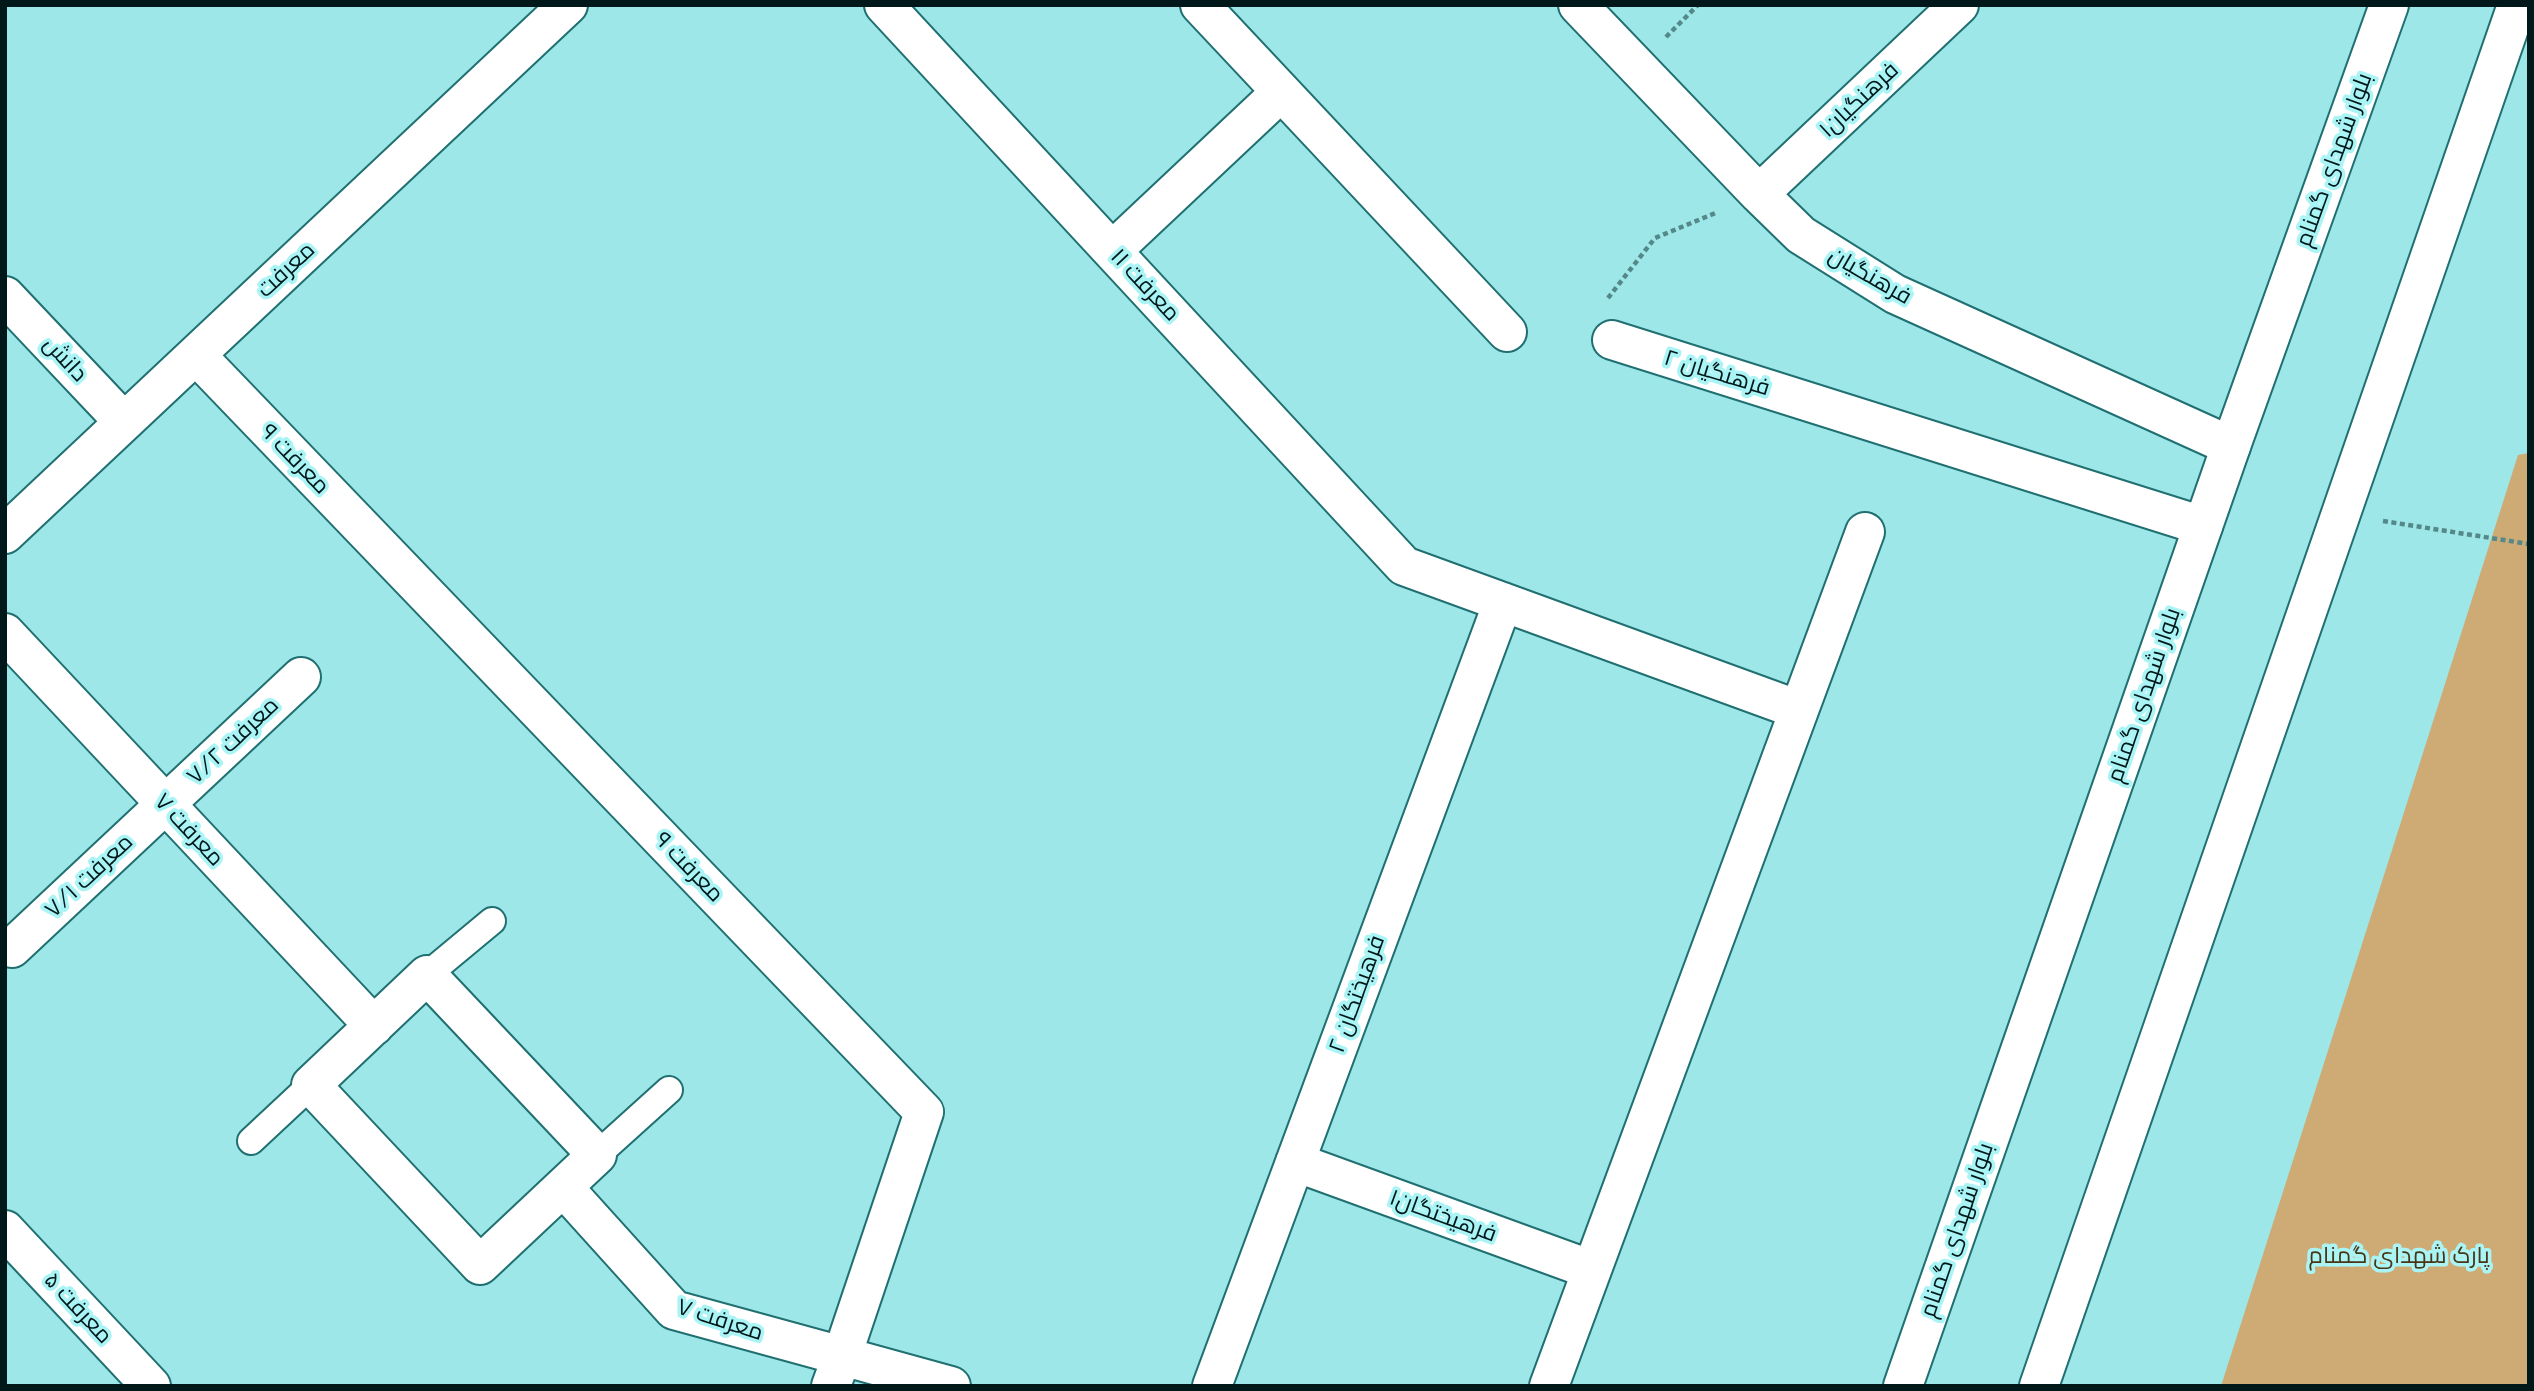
<!DOCTYPE html>
<meta charset="utf-8">
<style>
body{margin:0}
#map{position:relative;width:2534px;height:1391px;overflow:hidden;background:#9de7e9;font-family:Raleway,sans-serif}
canvas{display:block}
.frame{position:absolute;inset:0;border:7px solid #001819;pointer-events:none}
</style>
<div id="map">
<canvas width="2534" height="1391"></canvas>
<div class="frame"></div>
</div>
<script>
const ctx = document.querySelector('canvas').getContext('2d');
ctx.lineJoin = 'round';
function fillPath(path, color) {
  ctx.fillStyle = color;
  ctx.fill(path, 'evenodd');
}
function poly(rows) {
  const path = new Path2D();
  for (const r of rows) {
    path.moveTo(r[0], r[1]);
    for (let i = 2; i < r.length; i += 2) path.lineTo(r[i], r[i + 1]);
  }
  return path;
}
function stroke(path, color, width, dash) {
  ctx.strokeStyle = color;
  ctx.lineWidth = width;
  ctx.lineCap = dash ? 'butt' : 'round';
  ctx.setLineDash(dash || []);
  ctx.stroke(path);
}
function write(font, color, halo, rows, align = 'center') {
  ctx.font = font + ' Raleway,Cairo,sans-serif';
  ctx.lineWidth = 7;
  ctx.setLineDash([]);
  ctx.textBaseline = 'middle';
  ctx.strokeStyle = halo;
  ctx.fillStyle = color;
  for (const [text, x, y, turn = 0] of rows) {
    ctx.save();
    ctx.translate(x, y);
    ctx.rotate((+turn || 0) * Math.PI / 180);
    ctx.textAlign = isNaN(turn) ? turn : align;
    if (halo) ctx.strokeText(text, 0, 0);
    ctx.fillText(text, 0, 0);
    ctx.restore();
  }
}
const green = poly([
 [2529,453,2529,1386,2221,1386,2518,455]
]);
const path = poly([
 [1666,37,1698,5],
 [1608,298,1655,238,1718,212],
 [2383,521,2529,544]
]);
const service = poly([
 [427,975,492,921],
 [251,1141,311,1085],
 [597,1155,669,1090]
]);
const minor = poly([
 [884,5,1404,566,1799,710],
 [1200,5,1507,332],
 [1578,5,1759,194,1801,235,1895,294,2231,446],
 [1759,194,1959,5],
 [1113,250,1281,92],
 [5,296,124,422],
 [1612,340,2203,526],
 [196,355,924,1112,842,1356,951,1386],
 [5,534,568,5],
 [5,633,374,1026],
 [12,948,301,677],
 [427,975,597,1155,480,1265,311,1085,427,975],
 [1295,1162,1592,1270],
 [563,1187,674,1310,842,1356,831,1386],
 [5,1230,151,1386],
 [1212,1386,1503,602],
 [1549,1386,1865,532]
]);
const secondary = poly([
 [1903,1386,2231,446,2389,5],
 [2039,1386,2517,5]
]);
const streetNames = [
 ["فرهنگیان۱",1859,100,-43],
 ["بلوار شهدای گمنام",2334,160,-70],
 ["معرفت",286,270,-43],
 ["فرهنگیان",1870,276,30],
 ["معرفت ۱۱",1145,285,47],
 ["دانش",65,359,47],
 ["فرهنگیان ۲",1717,373,17],
 ["معرفت ۹",295,459,46],
 ["بلوار شهدای گمنام",2144,695,-71],
 ["معرفت ۷/۲",233,741,-43],
 ["معرفت ۷",189,830,47],
 ["معرفت ۹",689,867,46],
 ["معرفت ۷/۱",89,876,-43],
 ["فرهیختگان ۲",1357,994,-70],
 ["فرهیختگان۱",1443,1216,20],
 ["بلوار شهدای گمنام",1957,1230,-71],
 ["معرفت ۵",78,1308,47],
 ["معرفت ۷",720,1320,18]
];
const parkNames = [
 ["پارک شهدای گمنام",2399,1256]
];
fillPath(green, '#ceab74');
stroke(service, '#206f71', 30);
stroke(minor, '#206f71', 42);
stroke(secondary, '#206f71', 42);
stroke(path, '#558889', 4.5, [5, 3.5]);
stroke(service, '#fff', 26);
stroke(minor, '#fff', 38);
stroke(secondary, '#fff', 38);
write('23px', '#001819', '#aaf4f6', streetNames);
write('23px', '#493514', '#aaf4f6', parkNames);
</script>
